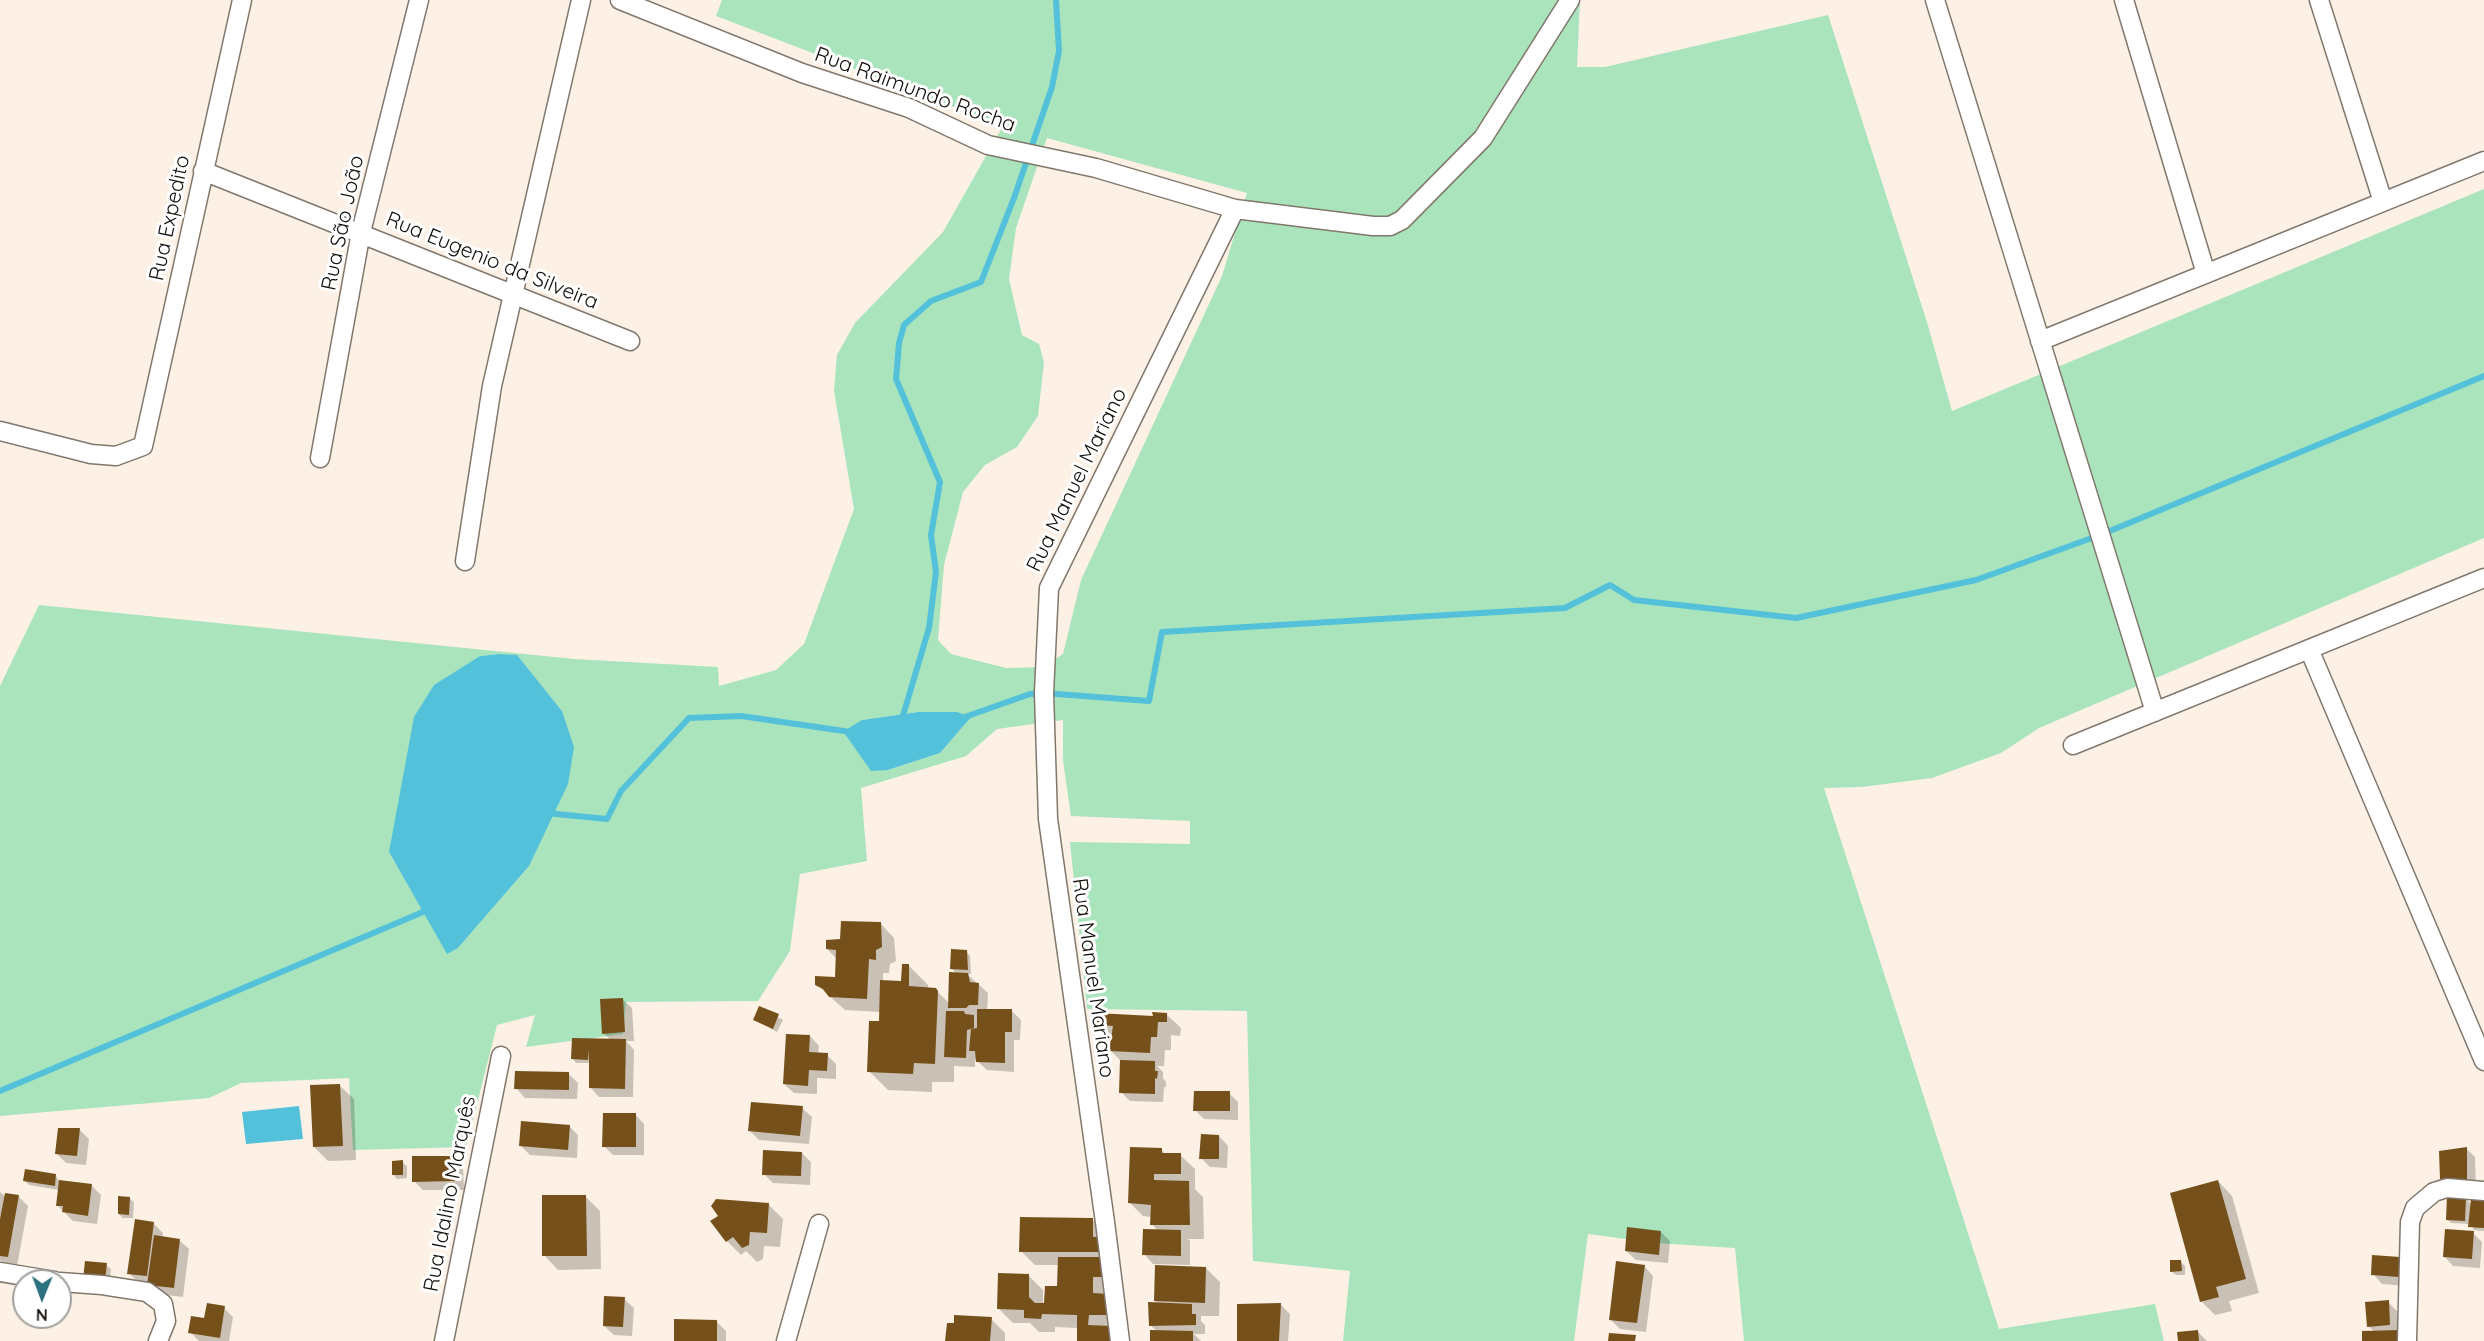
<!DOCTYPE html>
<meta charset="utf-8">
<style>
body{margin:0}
#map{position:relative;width:2484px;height:1341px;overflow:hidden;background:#fcf1e4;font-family:Quicksand,sans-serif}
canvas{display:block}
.north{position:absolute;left:12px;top:1269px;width:60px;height:60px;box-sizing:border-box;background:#fff;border:2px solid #a09f9d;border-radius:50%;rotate:181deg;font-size:16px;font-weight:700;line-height:24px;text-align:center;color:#120e0a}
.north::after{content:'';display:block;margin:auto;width:21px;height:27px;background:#2b707f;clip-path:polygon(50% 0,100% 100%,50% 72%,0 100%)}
</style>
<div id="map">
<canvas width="2484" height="1341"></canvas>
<div class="north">N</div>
</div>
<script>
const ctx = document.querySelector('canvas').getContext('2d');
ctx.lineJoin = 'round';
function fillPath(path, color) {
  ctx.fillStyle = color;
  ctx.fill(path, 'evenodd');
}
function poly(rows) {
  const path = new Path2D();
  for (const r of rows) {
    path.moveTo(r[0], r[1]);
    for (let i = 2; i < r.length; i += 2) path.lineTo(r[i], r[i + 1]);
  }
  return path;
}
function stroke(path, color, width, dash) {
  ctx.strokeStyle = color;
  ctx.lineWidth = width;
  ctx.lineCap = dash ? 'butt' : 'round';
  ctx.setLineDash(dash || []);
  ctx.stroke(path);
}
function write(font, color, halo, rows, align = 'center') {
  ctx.font = font + ' Quicksand,sans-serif';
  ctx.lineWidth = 6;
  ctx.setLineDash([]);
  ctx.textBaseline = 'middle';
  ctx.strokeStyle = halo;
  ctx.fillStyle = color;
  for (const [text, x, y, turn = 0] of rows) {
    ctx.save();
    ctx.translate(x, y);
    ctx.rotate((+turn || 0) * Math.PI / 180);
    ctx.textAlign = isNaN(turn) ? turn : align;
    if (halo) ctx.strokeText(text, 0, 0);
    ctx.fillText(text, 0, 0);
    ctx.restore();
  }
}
const green = poly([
 [722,0,1580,0,1577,67,1605,67,1828,15,1927,322,1952,411,2484,189,2484,538,2039,728,2001,753,1932,778,1862,787,1824,788,1999,1329,2155,1304,2164,1341,1744,1341,1735,1248,1656,1243,1588,1234,1574,1341,1343,1341,1350,1271,1253,1261,1247,1011,1087,1009,1070,842,1190,844,1190,821,1071,816,1063,761,1063,720,997,729,966,756,861,788,867,861,800,874,790,951,758,1001,626,1002,623,1034,526,1047,535,1015,497,1025,466,1147,353,1150,349,1078,241,1083,209,1098,0,1116,0,686,39,605,574,659,718,667,719,686,776,670,804,644,854,509,834,391,837,355,855,323,943,232,1003,126,716,16],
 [1047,138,1247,193,1222,276,1081,580,1063,654,1043,667,1006,668,951,654,938,640,944,565,963,492,985,465,1017,447,1038,416,1044,362,1039,344,1022,335,1009,279,1016,228],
 [499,654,517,656,562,711,529,866,458,948,447,953,389,852,480,656],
 [918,712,956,712,970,717,940,753,888,770,862,720]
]);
const water = poly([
 [499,654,517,655,562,711,574,747,568,784,529,866,458,948,447,954,389,852,414,717,434,685,480,656],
 [918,712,957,712,971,717,940,753,888,770,871,771,845,734,844,731,862,720],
 [299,1106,303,1139,246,1144,242,1112]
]);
const shadow = poly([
 [880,923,894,938,896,961,890,964,889,973,883,973,883,982,902,983,909,966,928,985,928,989,935,989,950,1004,957,974,952,969,966,951,970,956,971,974,967,974,988,993,987,1011,1012,1011,1021,1020,1020,1040,1014,1040,1014,1072,987,1070,975,1059,975,1067,954,1066,954,1082,932,1082,932,1092,888,1090,869,1071,880,1023,881,1012,845,1010,816,984,836,979,837,959,827,949],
 [622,999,632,1008,634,1041,626,1041,634,1050,633,1097,599,1097,590,1087,591,1063,576,1063,572,1058,573,1039,611,1040,603,1033],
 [760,1008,783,1020,777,1032,755,1020],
 [1166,1014,1181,1028,1180,1036,1171,1035,1171,1050,1165,1050,1164,1066,1157,1066,1163,1072,1163,1078,1166,1082,1166,1087,1164,1087,1163,1102,1130,1101,1121,1092,1122,1062,1111,1051,1113,1039,1097,1024,1155,1018],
 [810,1036,819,1046,818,1054,827,1055,836,1064,836,1079,817,1078,817,1094,794,1093,784,1084],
 [568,1073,578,1083,577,1099,525,1098,516,1088],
 [339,1085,354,1099,356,1160,328,1161,314,1147],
 [1229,1093,1238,1102,1238,1120,1204,1119,1195,1110],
 [802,1108,812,1117,809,1144,759,1140,750,1131],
 [635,1114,644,1124,644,1155,613,1155,604,1146],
 [569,1126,578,1135,577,1158,530,1155,521,1146],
 [80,1130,89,1139,86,1165,66,1163,57,1154],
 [1219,1136,1228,1146,1227,1168,1210,1167,1201,1158],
 [2466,1148,2475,1157,2476,1189,2450,1187,2441,1178],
 [1161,1149,1166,1155,1180,1155,1195,1169,1195,1189,1203,1197,1204,1239,1188,1239,1190,1241,1190,1265,1153,1264,1144,1254,1158,1231,1152,1224,1152,1217,1143,1216,1129,1202],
 [802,1153,811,1162,810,1185,773,1183,764,1174],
 [454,1158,463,1167,464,1190,423,1190,414,1181],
 [402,1162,407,1166,407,1178,397,1179,393,1174],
 [56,1176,60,1182,92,1186,101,1195,97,1224,73,1221,57,1205,59,1190,29,1185,25,1181],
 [2218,1181,2232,1196,2259,1293,2229,1301,2232,1311,2215,1315,2201,1301],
 [0,1192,6,1197,6,1194,19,1197,28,1206,17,1266,4,1264,0,1260],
 [586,1197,600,1211,601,1269,558,1270,544,1255],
 [129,1198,134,1202,133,1218,123,1218,119,1214],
 [2466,1199,2472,1205,2484,1201,2484,1231,2474,1230,2470,1224,2451,1223,2447,1219],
 [769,1205,783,1219,780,1247,764,1246,763,1259,757,1262,746,1251,741,1255,727,1241],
 [1092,1219,1106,1233,1106,1241,1118,1253,1124,1341,1078,1341,1078,1328,1055,1327,1055,1332,1039,1332,1030,1323,1013,1323,999,1309,1029,1276,1043,1290,1043,1305,1059,1288,1059,1265,1035,1265,1021,1251],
 [154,1224,163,1233,162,1238,179,1240,189,1249,183,1297,158,1294,138,1282,129,1273],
 [1661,1232,1670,1241,1668,1263,1636,1260,1626,1251],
 [2473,1233,2482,1242,2480,1268,2453,1266,2444,1256],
 [2399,1258,2408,1267,2407,1286,2382,1284,2373,1274],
 [2181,1262,2185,1266,2185,1275,2176,1275,2171,1271],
 [106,1265,111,1269,109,1285,89,1282],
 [1644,1266,1653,1276,1646,1332,1620,1329,1610,1319],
 [1206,1268,1220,1282,1219,1316,1201,1316,1201,1321,1205,1325,1205,1334,1194,1334,1201,1341,1152,1341,1157,1331,1150,1325,1159,1304,1155,1301],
 [624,1299,634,1308,632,1336,614,1335,604,1326],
 [2388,1302,2397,1311,2399,1332,2364,1341,2375,1332,2368,1326],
 [1281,1305,1290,1314,1288,1341,1238,1341],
 [224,1308,233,1317,229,1341,199,1341,190,1332],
 [991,1319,1005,1333,1005,1341,946,1341],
 [717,1322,726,1331,726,1341,675,1341],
 [2198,1332,2207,1341,2179,1341]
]);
const stream = poly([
 [965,717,1030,694,1044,693,1149,701,1162,632,1565,608,1610,585,1634,600,1796,618,1976,580,2100,535,2484,376],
 [902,719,929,628,936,572,931,535,940,482,896,379,899,343,904,325,931,301,981,282,1014,198,1052,87,1059,51,1056,0],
 [546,813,607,819,621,791,689,718,741,716,851,732],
 [0,1091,423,912,425,905]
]);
const building = poly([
 [841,921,881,922,882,947,876,950,876,960,869,959,867,999,829,997,823,989,815,985,815,976,835,977,836,950,826,949,826,940,840,939],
 [951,949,967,950,968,970,950,969],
 [902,964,909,964,909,986,936,988,938,991,935,1064,914,1063,913,1074,867,1072,869,1021,879,1021,880,980,901,981],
 [949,972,968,973,970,982,979,983,978,1005,969,1005,966,1008,948,1008],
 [623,998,625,1032,602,1034,600,999],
 [759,1006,779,1014,773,1029,753,1020],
 [977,1009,1012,1009,1012,1032,1005,1032,1005,1063,976,1062,975,1051,969,1051,971,1029,977,1028],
 [946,1011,964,1011,965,1014,974,1015,974,1028,967,1030,966,1058,944,1057],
 [1152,1012,1167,1013,1167,1022,1158,1022,1157,1037,1151,1037,1150,1053,1109,1051,1113,1026,1095,1025,1096,1013,1153,1016],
 [786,1034,810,1035,809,1052,828,1053,827,1071,809,1070,808,1086,783,1084],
 [572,1038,626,1039,625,1089,589,1088,589,1050,588,1060,571,1059],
 [1120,1060,1155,1061,1155,1071,1158,1071,1157,1079,1155,1078,1155,1094,1119,1093],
 [515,1071,569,1072,569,1090,514,1089],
 [340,1084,343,1146,313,1147,310,1085],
 [1194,1091,1230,1091,1230,1111,1193,1111],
 [751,1102,803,1106,800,1136,748,1131],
 [603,1113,636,1113,636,1147,602,1147],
 [521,1121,570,1125,568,1150,519,1146],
 [58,1128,80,1128,77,1156,55,1154],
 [1201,1134,1219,1135,1219,1159,1199,1159],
 [1130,1147,1162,1148,1162,1153,1181,1153,1181,1174,1154,1174,1154,1180,1189,1181,1190,1225,1150,1225,1151,1205,1128,1203],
 [2467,1147,2467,1180,2440,1179,2439,1151],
 [763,1150,802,1152,801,1176,762,1175],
 [412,1156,455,1156,455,1181,412,1182],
 [403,1160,403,1175,392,1175,392,1161],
 [25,1169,56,1174,55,1186,23,1181],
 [59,1180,92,1184,88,1216,62,1212,63,1206,56,1206],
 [2218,1180,2246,1279,2216,1287,2219,1297,2200,1302,2170,1193],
 [5,1193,19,1195,8,1257,0,1256,0,1219],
 [542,1195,586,1195,587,1256,542,1256],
 [118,1196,130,1197,129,1215,118,1214],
 [2447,1196,2466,1197,2465,1221,2446,1220],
 [716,1199,769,1203,767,1233,750,1232,749,1245,742,1248,733,1237,726,1242,710,1221,718,1216,711,1206],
 [2471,1199,2484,1200,2484,1228,2468,1227],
 [1020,1217,1093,1218,1093,1237,1105,1237,1105,1252,1019,1252],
 [135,1219,154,1222,147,1276,127,1274],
 [1627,1227,1661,1231,1659,1255,1625,1251],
 [1143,1229,1181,1230,1181,1256,1142,1255],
 [2445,1229,2474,1231,2472,1259,2443,1257],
 [154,1235,180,1239,174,1288,147,1285],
 [2372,1255,2400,1257,2399,1277,2371,1275],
 [1058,1257,1107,1257,1106,1277,1093,1277,1093,1293,1110,1294,1109,1315,1089,1315,1088,1325,1111,1326,1110,1341,1077,1341,1077,1315,1042,1314,1041,1319,1024,1318,1024,1310,997,1309,998,1273,1029,1274,1029,1297,1035,1303,1044,1303,1045,1286,1057,1286],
 [2170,1260,2181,1260,2182,1271,2170,1272],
 [85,1261,107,1263,105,1281,83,1279],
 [1616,1261,1645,1265,1637,1323,1609,1320],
 [1155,1265,1206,1267,1205,1303,1154,1301],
 [604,1296,625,1297,623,1327,603,1326],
 [2389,1300,2390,1325,2367,1327,2365,1302],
 [1148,1302,1192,1304,1192,1314,1196,1314,1196,1325,1149,1326],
 [207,1303,225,1306,220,1338,188,1333,191,1316,204,1318],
 [1281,1303,1279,1341,1237,1341,1237,1304],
 [954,1315,992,1317,990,1341,945,1341,947,1323,954,1323],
 [674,1319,717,1320,717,1341,674,1341],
 [1150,1330,1193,1331,1193,1341,1150,1341],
 [2198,1330,2199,1341,2178,1341,2177,1332],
 [2401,1330,2402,1341,2362,1341,2362,1331],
 [1609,1333,1636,1335,1635,1341,1608,1341]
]);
const minor = poly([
 [620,0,802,73,909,108,988,145,1096,168,1235,209],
 [1935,0,2155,712],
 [2124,0,2206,274],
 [2319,0,2383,202],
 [203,171,630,341],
 [2040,341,2484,161],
 [0,431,91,454,116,456,143,446,242,0],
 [320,458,361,232,419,0],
 [465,561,492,386,581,0],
 [2309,649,2484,1061],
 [2073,745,2484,578],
 [0,1272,55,1281],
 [60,1282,102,1285,147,1292,163,1304,166,1321,158,1341],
 [444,1341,501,1056],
 [786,1341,819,1224],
 [1120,1341,1105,1222,1048,819,1044,693,1049,588,1235,209,1373,226,1390,226,1402,220,1483,138,1570,0],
 [2407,1341,2410,1222,2415,1208,2434,1192,2447,1188,2484,1191]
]);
const streetNames = [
 ["Rua Raimundo Rocha",915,90,20],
 ["Rua Expedito",170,218,-78],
 ["Rua São João",343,223,-78],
 ["Rua Eugenio da Silveira",492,261,22],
 ["Rua Manuel Mariano",1077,480,-64],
 ["Rua Manuel Mariano",1093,978,82],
 ["Rua Idalino Marquês",450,1194,-79]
];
fillPath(green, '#aae4bc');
fillPath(water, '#53c1da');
fillPath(shadow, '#0003');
stroke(stream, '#53c1da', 6);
fillPath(building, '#76501b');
stroke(minor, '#81776c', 21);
stroke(minor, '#fff', 18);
write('21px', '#120e0a', '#fff', streetNames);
</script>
